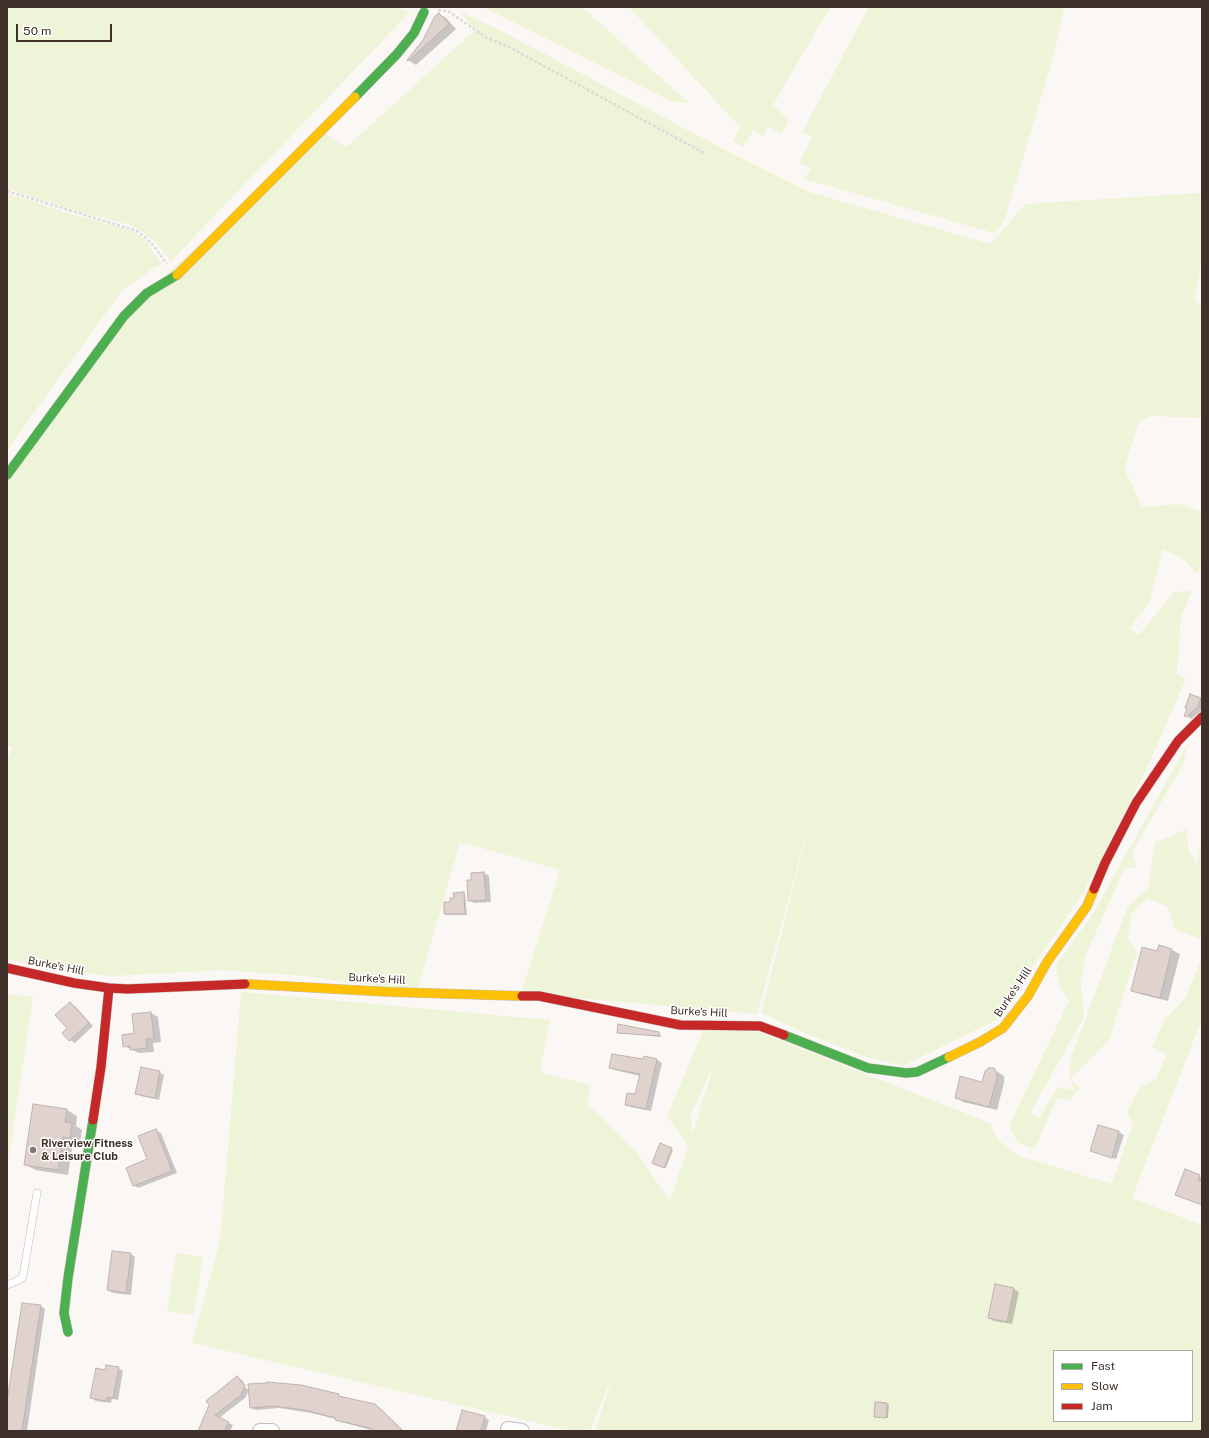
<!DOCTYPE html>
<style>
body{margin:0}
#map{position:relative;width:1209px;height:1438px;overflow:hidden;background:#fbf7f5;font-family:"Public Sans",sans-serif}
canvas{display:block}
.frame{position:absolute;inset:0;border:8px solid #3f3029;pointer-events:none}
.legend{position:absolute;left:1053px;top:1350px;width:140px;height:72px;box-sizing:border-box;background:#fff;border:1px solid #b2aca9;margin:0;padding:5px 7px;list-style:none;font-size:12px;color:#3f3029}
.legend li{display:flex;align-items:center;gap:8px;height:20px}
.legend b{width:20px;border:1px solid #b2aca9}
.scale{position:absolute;left:16px;top:24px;width:96px;height:18px;box-sizing:border-box;border:2px solid #3f3029;border-top:0;padding-left:5px;font-size:12px;line-height:14px;white-space:nowrap;color:#3f3029;-webkit-text-stroke:3px #fff;paint-order:stroke}
</style>
<div id="map">
<canvas width="1209" height="1438"></canvas>
<div class="frame"></div>
<ul class="legend">
<li><b style="height:5px;background:#4caf50"></b>Fast</li>
<li><b style="height:5px;background:#ffc107"></b>Slow</li>
<li><b style="height:5px;background:#c62828"></b>Jam</li>
</ul>
<div class="scale">50 m</div>
</div>
<script>
const ctx = document.querySelector('canvas').getContext('2d');
ctx.lineJoin = 'round';
function fillPath(path, color) {
  ctx.fillStyle = color;
  ctx.fill(path, 'evenodd');
}
function poly(rows) {
  const path = new Path2D();
  for (const r of rows) {
    path.moveTo(r[0], r[1]);
    for (let i = 2; i < r.length; i += 2) path.lineTo(r[i], r[i + 1]);
  }
  return path;
}
function stroke(path, color, width, dash) {
  ctx.strokeStyle = color;
  ctx.lineWidth = width;
  ctx.lineCap = dash ? 'butt' : 'round';
  ctx.setLineDash(dash || []);
  ctx.stroke(path);
}
function write(font, color, halo, rows, align = 'center') {
  ctx.font = font + ' "Public Sans",sans-serif';
  ctx.lineWidth = 3;
  ctx.setLineDash([]);
  ctx.textBaseline = 'middle';
  ctx.strokeStyle = halo;
  ctx.fillStyle = color;
  for (const [text, x, y, turn = 0] of rows) {
    ctx.save();
    ctx.translate(x, y);
    ctx.rotate((+turn || 0) * Math.PI / 180);
    ctx.textAlign = isNaN(turn) ? turn : align;
    if (halo) ctx.strokeText(text, 0, 0);
    ctx.fillText(text, 0, 0);
    ctx.restore();
  }
}
const green = poly([
 [7,7,395,7,410,12,171,261,155,242,138,229,127,224,80,212,7,189],
 [483,7,582,7,689,103,673,102],
 [629,7,830,7,773,105,789,120,782,134,767,126,763,137,754,130,742,147,733,141,740,127],
 [869,7,1064,7,1054,54,1004,222,994,233,804,179,811,168,799,163,812,137,802,132],
 [460,12,496,28,725,150,809,192,991,244,1025,204,1200,193,1202,199,1202,257,1195,301,1202,305,1202,411,1201,418,1151,416,1139,422,1124,468,1142,507,1179,504,1202,512,1202,558,1198,574,1182,558,1163,549,1149,603,1129,628,1139,635,1174,592,1192,591,1181,617,1177,674,1186,679,1146,770,1082,895,996,1020,903,1066,863,1056,805,1033,761,1013,817,795,757,1014,521,993,560,870,460,842,417,991,305,976,221,970,114,976,60,971,7,959,7,763,12,747,7,745,7,474,145,293,324,133,347,147,475,30],
 [7,193,68,213,123,228,136,233,145,239,162,265,153,268,121,292,7,450],
 [1188,743,1183,765,1132,852,1137,868,1125,867,1085,957,1081,983,1084,1017,1030,1113,1039,1118,1058,1087,1074,1090,1070,1080,1070,1060,1128,906,1148,889,1155,843,1187,829,1188,849,1197,864,1202,833,1202,940,1175,929,1168,907,1148,898,1131,913,1128,938,1137,952,1109,1040,1070,1080,1080,1088,1070,1100,1057,1098,1035,1149,1018,1143,1009,1126,1069,1001,1058,983,1056,964,1091,917],
 [1202,957,1202,1019,1132,1198,1202,1225,1202,1431,595,1431,614,1371,590,1431,572,1431,192,1343,220,1241,241,992,550,1020,540,1072,590,1085,587,1104,635,1150,670,1201,688,1146,667,1116,703,1031,756,1031,990,1123,998,1140,1019,1156,1112,1184,1133,1123,1127,1112,1140,1087,1156,1079,1167,1054,1152,1047,1165,1019,1186,997],
 [715,1062,693,1132,692,1132,691,1114],
 [1054,1351,1192,1351,1192,1421,1054,1421],
 [7,994,33,997,7,1170],
 [176,1253,203,1257,194,1315,167,1311]
]);
const shadow = poly([
 [439,14,446,18,456,29,416,65,408,60,424,41],
 [1200,699,1202,700,1202,710,1191,719,1186,716],
 [484,873,489,876,491,902,474,903,469,900],
 [463,893,465,894,467,915,447,915,445,914,455,899],
 [1159,946,1172,950,1180,954,1168,1001,1140,994,1133,990,1158,952],
 [70,1004,75,1006,93,1026,75,1043,70,1040,63,1033,68,1028],
 [151,1013,158,1017,161,1042,153,1043,154,1052,139,1053,124,1046,135,1034],
 [618,1032,659,1033,661,1035,661,1037],
 [645,1057,657,1060,662,1063,651,1111,631,1107,626,1104,635,1096,640,1076,615,1070,610,1068,644,1060],
 [993,1069,1004,1076,1004,1083,997,1110,963,1102,956,1097,983,1083],
 [159,1072,164,1075,159,1100,141,1096,137,1093],
 [67,1110,77,1116,76,1126,82,1130,80,1143,73,1142,68,1175,35,1170,25,1164],
 [1099,1126,1119,1132,1124,1135,1116,1159,1096,1153,1092,1151],
 [156,1130,161,1133,177,1173,138,1188,133,1185,149,1160],
 [671,1149,673,1150,666,1168,655,1164],
 [1199,1176,1202,1178,1202,1205,1181,1197],
 [131,1254,135,1257,131,1295,113,1293,108,1290],
 [996,1285,1014,1289,1019,1292,1012,1324,994,1321,989,1318],
 [41,1306,45,1309,27,1431,7,1431,7,1407],
 [118,1368,123,1371,118,1400,112,1399,111,1403,96,1401,91,1398,106,1371],
 [237,1377,242,1380,246,1386,241,1383,240,1385,249,1390,245,1398,219,1418,233,1425,230,1431,199,1431],
 [301,1386,375,1405,380,1408,404,1431,375,1431,341,1422,336,1419,311,1413,279,1408,256,1410,251,1408],
 [886,1404,889,1405,888,1418,875,1417],
 [484,1417,489,1420,486,1431,458,1431]
]);
const building = poly([
 [439,13,449,24,408,61,407,60,423,40,435,16,439,13],
 [1190,694,1201,698,1198,707,1186,717,1184,716,1187,709,1185,708,1190,694],
 [484,872,486,900,468,901,467,880,471,880,471,873,484,872],
 [464,892,465,914,444,914,444,902,450,902,450,898,454,898,453,893,464,892],
 [1159,945,1172,949,1160,998,1131,991,1142,947,1157,951,1159,945],
 [70,1002,89,1023,69,1041,62,1033,67,1028,55,1015,70,1002],
 [151,1012,154,1038,146,1039,147,1048,130,1050,130,1046,123,1047,122,1035,134,1033,132,1014,151,1012],
 [618,1024,659,1032,659,1036,617,1033,618,1024],
 [612,1054,643,1059,644,1056,657,1059,646,1109,625,1105,627,1093,635,1094,640,1074,609,1068,612,1054],
 [141,1067,160,1071,155,1098,135,1094,141,1067],
 [989,1068,994,1068,996,1071,997,1078,989,1107,955,1098,960,1076,982,1082,985,1071,989,1068],
 [33,1104,67,1109,65,1122,72,1123,70,1138,63,1137,58,1170,24,1165,33,1104],
 [1098,1125,1119,1131,1112,1158,1090,1151,1098,1125],
 [156,1129,172,1171,133,1186,126,1168,147,1159,138,1136,156,1129],
 [660,1143,672,1148,664,1168,652,1163,660,1143],
 [1185,1169,1200,1175,1198,1180,1202,1182,1202,1205,1175,1195,1185,1169],
 [112,1251,131,1253,126,1293,107,1290,112,1251],
 [995,1284,1014,1288,1007,1322,988,1318,995,1284],
 [22,1303,41,1305,22,1431,7,1431,7,1401,22,1303],
 [106,1365,119,1367,113,1398,107,1397,106,1401,90,1398,96,1368,105,1370,106,1365],
 [237,1376,245,1386,241,1395,215,1415,229,1422,224,1431,198,1431,209,1405,206,1401,237,1376],
 [267,1382,301,1385,339,1394,338,1396,375,1404,403,1431,373,1431,370,1428,335,1420,336,1418,305,1410,273,1406,250,1408,248,1384,267,1383,267,1382],
 [875,1402,887,1403,886,1418,874,1417,875,1402],
 [462,1410,485,1416,481,1431,456,1431,462,1410]
]);
const path = poly([
 [438,10,448,11,487,38,509,47,704,153],
 [7,191,137,231,145,237,153,245,167,264]
]);
const lane = poly([
 [7,1285,21,1279,23,1276,37,1193]
]);
const street = poly([
 [260,1431,272,1431],
 [508,1431,508,1429,522,1431]
]);
const fast = poly([
 [355,97,397,54,414,33,424,12],
 [7,475,124,316,147,293,177,275],
 [784,1035,868,1068,906,1073,917,1072,949,1057],
 [68,1332,64,1313,68,1278,93,1120]
]);
const slow = poly([
 [177,275,355,97],
 [245,984,391,992,522,996],
 [949,1057,980,1042,1003,1028,1028,996,1047,962,1087,906,1094,889]
]);
const jam = poly([
 [1094,889,1105,863,1136,803,1178,741,1202,717],
 [7,968,74,983,109,988,128,989,245,984],
 [522,996,539,996,680,1025,760,1026,784,1035],
 [93,1120,101,1067,109,988]
]);
const markers = [
 [33,1150,4,"#817670"]
];
const streetNames = [
 ["Burke's Hill",56,966,11],
 ["Burke's Hill",377,979,3],
 ["Burke's Hill",1013,992,-56],
 ["Burke's Hill",699,1012,3]
];
const poiNames = [
 ["Riverview Fitness",41,1144],
 ["& Leisure Club",41,1157]
];
fillPath(green, '#eef4d7');
fillPath(shadow, '#0003');
fillPath(building, '#e0d2cc');
stroke(building, '#bdb4b1', 1);
stroke(lane, '#c4bcb8', 8);
stroke(street, '#c4bcb8', 16);
stroke(fast, '#c4bcb8', 10);
stroke(slow, '#c4bcb8', 10);
stroke(jam, '#c4bcb8', 10);
stroke(path, '#dddbda', 2.5, [3, 2]);
stroke(lane, '#fefefe', 7);
stroke(street, '#fefefe', 14);
stroke(fast, '#4caf50', 9);
stroke(slow, '#ffc107', 9);
stroke(jam, '#c62828', 9);
for (const [x, y, r, color] of markers) {
  const dot = new Path2D();
  dot.arc(x, y, r, 0, 2 * Math.PI);
  ctx.fillStyle = color;
  ctx.fill(dot);
  stroke(dot, '#fff', 1.5);
}
write('11px', '#3f3029', '#fff', streetNames);
write('bold 11px', '#3f3029', '#fff', poiNames, 'left');
</script>
